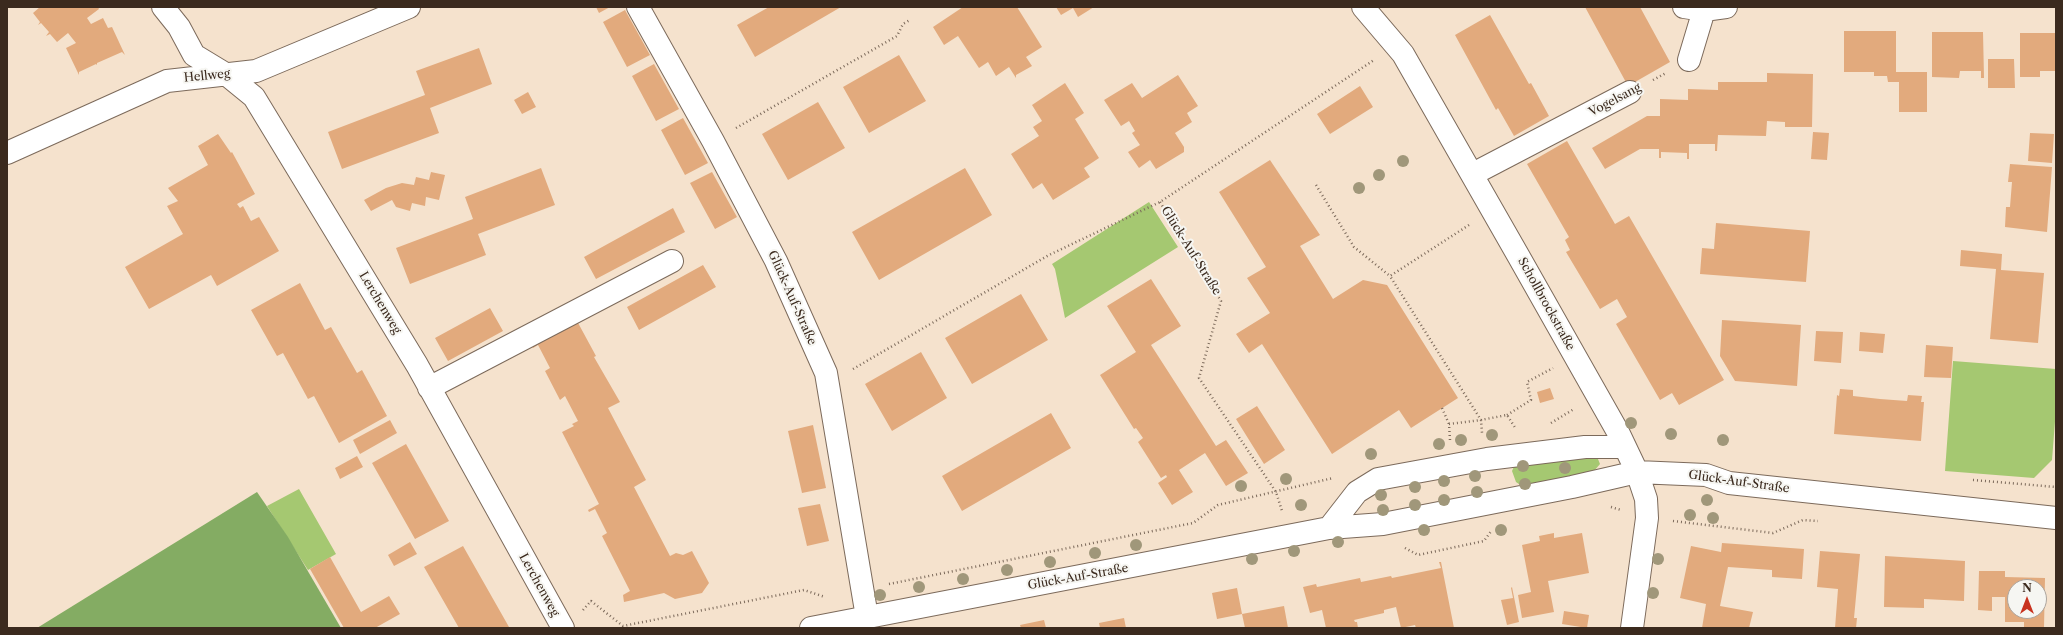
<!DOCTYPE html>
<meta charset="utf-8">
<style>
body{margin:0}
#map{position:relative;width:2063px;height:635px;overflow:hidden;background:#f5e2cd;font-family:"Libre Caslon Text",serif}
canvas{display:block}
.frame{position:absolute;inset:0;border:8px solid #3b2a1e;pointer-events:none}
.north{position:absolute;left:2007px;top:579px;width:40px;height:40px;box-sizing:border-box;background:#f6f6f2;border:1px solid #aba49d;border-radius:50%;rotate:0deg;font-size:11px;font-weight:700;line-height:16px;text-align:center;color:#3b2a1e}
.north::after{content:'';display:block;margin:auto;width:14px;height:18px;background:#c8321e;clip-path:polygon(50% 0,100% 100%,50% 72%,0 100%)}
</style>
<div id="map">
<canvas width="2063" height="635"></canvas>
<div class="frame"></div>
<div class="north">N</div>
</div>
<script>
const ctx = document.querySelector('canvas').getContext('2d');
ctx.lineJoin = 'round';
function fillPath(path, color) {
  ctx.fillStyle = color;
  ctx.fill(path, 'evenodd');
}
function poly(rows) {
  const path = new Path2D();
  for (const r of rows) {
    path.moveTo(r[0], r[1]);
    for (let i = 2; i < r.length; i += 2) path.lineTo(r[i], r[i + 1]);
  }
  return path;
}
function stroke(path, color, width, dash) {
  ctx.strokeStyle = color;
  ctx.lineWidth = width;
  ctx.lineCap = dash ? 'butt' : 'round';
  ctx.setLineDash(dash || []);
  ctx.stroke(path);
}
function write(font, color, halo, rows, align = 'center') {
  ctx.font = font + ' "Libre Caslon Text",serif';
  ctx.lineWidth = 4;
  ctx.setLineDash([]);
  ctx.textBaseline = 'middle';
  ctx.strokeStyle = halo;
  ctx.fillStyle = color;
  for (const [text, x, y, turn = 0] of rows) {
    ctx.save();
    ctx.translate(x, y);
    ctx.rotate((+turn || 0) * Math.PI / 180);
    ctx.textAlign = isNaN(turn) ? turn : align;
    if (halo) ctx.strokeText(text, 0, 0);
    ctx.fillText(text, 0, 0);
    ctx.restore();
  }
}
const green = poly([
 [1149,202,1178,247,1065,318,1055,269,1052,264],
 [1953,361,2056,369,2056,409,2052,460,2034,478,1945,471],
 [1596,454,1600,464,1594,471,1526,489,1516,482,1512,471,1517,460],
 [299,489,336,554,308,570,267,506]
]);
const forest = poly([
 [257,492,288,537,341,628,37,628]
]);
const building = poly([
 [40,7,98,7,99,9,87,18,91,24,103,18,108,28,112,27,125,55,122,52,97,63,97,65,96,64,79,72,79,75,66,48,76,43,68,33,57,42,50,34,46,36,49,32,41,23,38,25,40,22,33,13],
 [596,7,610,7,599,13],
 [769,7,841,7,755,57,737,25],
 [963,7,1017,7,1042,47,1026,57,1032,66,1016,75,1016,78,1009,67,996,76,988,62,979,68,958,36,944,45,933,27],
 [1056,7,1094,7,1078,17,1073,8,1061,15],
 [1585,7,1640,7,1670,62,1628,86],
 [625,10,650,55,627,67,603,22],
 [1490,15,1529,84,1531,83,1549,116,1514,136,1498,108,1496,110,1455,35],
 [1844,31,1896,31,1896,72,1927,72,1927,112,1899,112,1899,82,1888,82,1887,76,1874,76,1874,72,1844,72],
 [1932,32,1983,32,1984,78,1981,78,1981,71,1960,71,1959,78,1932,77],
 [2020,33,2056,33,2056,71,2040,71,2040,77,2020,77],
 [479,48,492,84,430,108,439,133,342,169,328,132,425,95,416,71],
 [899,55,926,101,869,133,843,87],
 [1988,59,2014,59,2015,88,1988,88],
 [654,64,679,109,656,121,632,76],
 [1767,73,1813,74,1812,127,1785,127,1785,122,1767,121,1766,136,1718,135,1717,151,1715,151,1715,144,1689,144,1689,159,1687,159,1687,153,1661,152,1661,158,1659,158,1659,149,1640,149,1605,169,1592,148,1647,116,1660,116,1660,99,1688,100,1688,89,1718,90,1718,82,1767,82],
 [1178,75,1198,106,1187,113,1192,122,1175,133,1184,147,1184,152,1156,169,1150,160,1139,168,1128,152,1140,145,1132,133,1135,131,1129,121,1121,126,1104,100,1132,83,1142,98],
 [1065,83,1084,113,1075,119,1099,158,1084,168,1090,177,1053,200,1042,183,1033,189,1011,154,1039,136,1033,127,1042,121,1032,105],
 [1360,86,1373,107,1330,134,1317,114],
 [528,92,536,107,522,114,514,100],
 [818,102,845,148,788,180,762,134],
 [683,118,708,163,685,175,661,130],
 [1813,132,1829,133,1827,160,1811,159],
 [2030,133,2054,134,2052,163,2028,161],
 [218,134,231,153,232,152,255,194,237,204,240,208,243,206,251,221,259,217,279,251,217,286,211,275,149,309,125,267,183,234,167,206,178,201,168,188,208,165,198,146],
 [1567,141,1615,224,1629,216,1724,380,1679,405,1672,393,1660,400,1616,324,1627,317,1617,299,1600,309,1566,252,1570,250,1565,240,1569,237,1527,164],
 [1270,160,1320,235,1300,246,1333,299,1363,280,1387,285,1458,398,1411,428,1399,410,1332,454,1262,344,1249,353,1236,334,1270,313,1247,278,1266,267,1219,192],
 [2010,164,2052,167,2047,232,2005,227,2006,207,2010,207,2012,182,2008,182],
 [541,168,555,205,478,234,486,255,410,284,396,248,473,219,465,197],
 [965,168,992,215,879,280,852,232],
 [431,172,445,175,439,200,426,197,425,206,412,203,410,211,396,207,392,200,371,211,364,200,386,188,402,183,414,185,416,177,429,180],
 [712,172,737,217,715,229,690,183],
 [673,208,685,232,596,279,584,257],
 [1716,223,1810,231,1806,282,1700,274,1702,248,1714,249],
 [1961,250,2002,254,2001,270,2044,273,2038,343,1990,339,1996,269,1960,266],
 [703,265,716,287,639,330,627,307],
 [1151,279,1181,326,1151,345,1216,446,1226,440,1248,473,1226,486,1205,453,1179,470,1193,492,1172,505,1158,483,1167,477,1166,475,1161,478,1138,442,1143,438,1136,428,1134,429,1100,375,1136,352,1107,306],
 [300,283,325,330,331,327,357,373,362,370,387,416,339,443,314,396,308,399,283,353,277,356,251,310],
 [1021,294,1048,340,972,384,945,338],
 [490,308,503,331,448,361,435,338],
 [1722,320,1801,325,1797,386,1735,381,1720,356],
 [577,321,596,356,594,357,620,402,608,408,646,480,634,487,670,556,676,553,683,555,692,551,709,583,702,593,675,599,664,593,624,602,623,595,630,591,602,536,607,533,595,509,589,512,588,510,599,504,562,432,574,426,572,424,578,421,565,396,560,400,545,371,550,368,538,345,533,348,531,345],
 [1816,331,1843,332,1841,363,1814,361],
 [1860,332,1885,334,1883,353,1859,351],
 [1926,345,1953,347,1951,378,1924,377],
 [921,352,947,398,892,431,865,384],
 [1550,388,1554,399,1540,403,1537,392],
 [1840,389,1853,390,1853,396,1880,399,1907,401,1908,395,1922,396,1921,402,1924,402,1921,441,1834,434,1837,395,1839,396],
 [1257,406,1285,450,1264,464,1236,419],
 [1051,413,1071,448,962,511,942,476],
 [390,420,397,433,360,454,353,440],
 [813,425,826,488,802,493,788,431],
 [406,444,449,521,415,539,372,463],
 [357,456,363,467,340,479,335,468],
 [820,504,829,541,807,546,798,508],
 [1554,533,1554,538,1582,533,1589,573,1548,581,1554,612,1522,618,1518,595,1531,592,1522,545,1540,541,1539,536],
 [410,542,417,554,394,566,388,555],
 [1722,543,1804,549,1802,579,1772,577,1772,570,1728,567,1720,606,1753,612,1749,628,1702,628,1706,604,1680,598,1691,546,1721,552],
 [463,546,509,627,506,628,459,628,424,567],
 [1820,551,1860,554,1854,618,1857,618,1856,628,1835,628,1838,589,1817,587],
 [1885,556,1965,561,1964,601,1924,599,1924,608,1884,607],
 [330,557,361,612,389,596,400,614,375,628,344,628,310,569],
 [1439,562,1441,562,1454,628,1416,628,1415,625,1401,628,1396,607,1384,610,1384,613,1354,620,1355,622,1357,622,1358,628,1326,628,1322,610,1310,613,1303,587,1316,584,1317,587,1360,578,1361,582,1391,576,1392,578,1441,568],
 [1979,571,2005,571,2005,577,2045,578,2044,628,2024,628,2024,622,2005,622,2005,597,1992,597,1992,611,1978,610],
 [2015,587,2039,587,2039,611,2015,611],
 [1512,587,1519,622,1507,625,1501,600,1513,598,1511,588],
 [1237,588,1242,614,1217,619,1212,593],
 [1284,606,1288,628,1245,628,1242,614],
 [1564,611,1589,615,1587,628,1562,624],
 [1124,618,1126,628,1100,628,1099,623],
 [1044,620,1046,628,1021,628,1020,625]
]);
const path = poly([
 [1653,80,1666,73],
 [736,128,897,36,903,24,910,20],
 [1316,185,1354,247,1390,276],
 [1160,202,1221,301,1199,378,1276,492,1282,511],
 [1469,225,1390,276,1481,420,1507,415,1516,429],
 [853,369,1049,255,1160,202,1374,60],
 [1442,408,1449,424],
 [1507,415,1531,400,1527,382,1553,368],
 [1551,423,1574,409],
 [1450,440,1449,424,1481,420,1482,433],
 [1973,480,2056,487],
 [1611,507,1621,510],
 [1673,521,1773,533,1803,520,1818,521],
 [1405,548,1418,555,1484,541,1492,530],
 [889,584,1193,523,1218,505,1333,478],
 [583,610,591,601,623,626,804,590,825,597]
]);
const minor = poly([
 [163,7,179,27,194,55,227,75,254,97,417,365,563,628],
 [638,7,713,141,776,261,826,373,867,617],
 [1363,7,1403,54,1519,257,1618,432,1637,472,1646,499,1647,518,1632,628],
 [1684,7,1704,10],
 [1689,60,1704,10,1726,7],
 [7,153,167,81,256,71,409,7],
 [1473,174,1630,92],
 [429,388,672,261],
 [1329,528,1357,492,1378,479,1487,459,1585,447,1624,447],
 [811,628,1329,528,1383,524,1572,487,1637,472,1706,475,1729,483,2056,518]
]);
const trees = [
 [1403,161],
 [1379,175],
 [1359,188],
 [1631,423],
 [1671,434],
 [1492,435],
 [1461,440],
 [1723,440],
 [1439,444],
 [1371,454],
 [1523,466],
 [1565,468],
 [1475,476],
 [1286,479],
 [1444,481],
 [1525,484],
 [1241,486],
 [1415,487],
 [1477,492],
 [1381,495],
 [1444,500],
 [1707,500],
 [1301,505],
 [1415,505],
 [1383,510],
 [1690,515],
 [1713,518],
 [1424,530],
 [1501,530],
 [1338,542],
 [1136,545],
 [1294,551],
 [1095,553],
 [1252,559],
 [1658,559],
 [1050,562],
 [1007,570],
 [963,579],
 [919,587],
 [1653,593],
 [880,595]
];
const streetNames = [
 ["Hellweg",207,76,-6],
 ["Vogelsang",1615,100,-28],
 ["Glück-Auf-Straße",1191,251,58],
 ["Glück-Auf-Straße",792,298,66],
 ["Lerchenweg",380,303,59],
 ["Schollbrockstraße",1546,304,61],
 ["Glück-Auf-Straße",1739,482,8],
 ["Glück-Auf-Straße",1078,577,-10],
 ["Lerchenweg",539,585,61]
];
fillPath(green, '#a5c871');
fillPath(forest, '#84ac63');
fillPath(building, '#e2aa7d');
stroke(minor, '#7c6a5b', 24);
stroke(path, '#7c6a5b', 2.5, [1, 3]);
stroke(minor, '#fff', 22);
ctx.fillStyle = '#a0977a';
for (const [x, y] of trees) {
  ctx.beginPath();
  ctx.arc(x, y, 6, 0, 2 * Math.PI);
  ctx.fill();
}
write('12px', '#3b2a1e', '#f6f6f2', streetNames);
</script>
